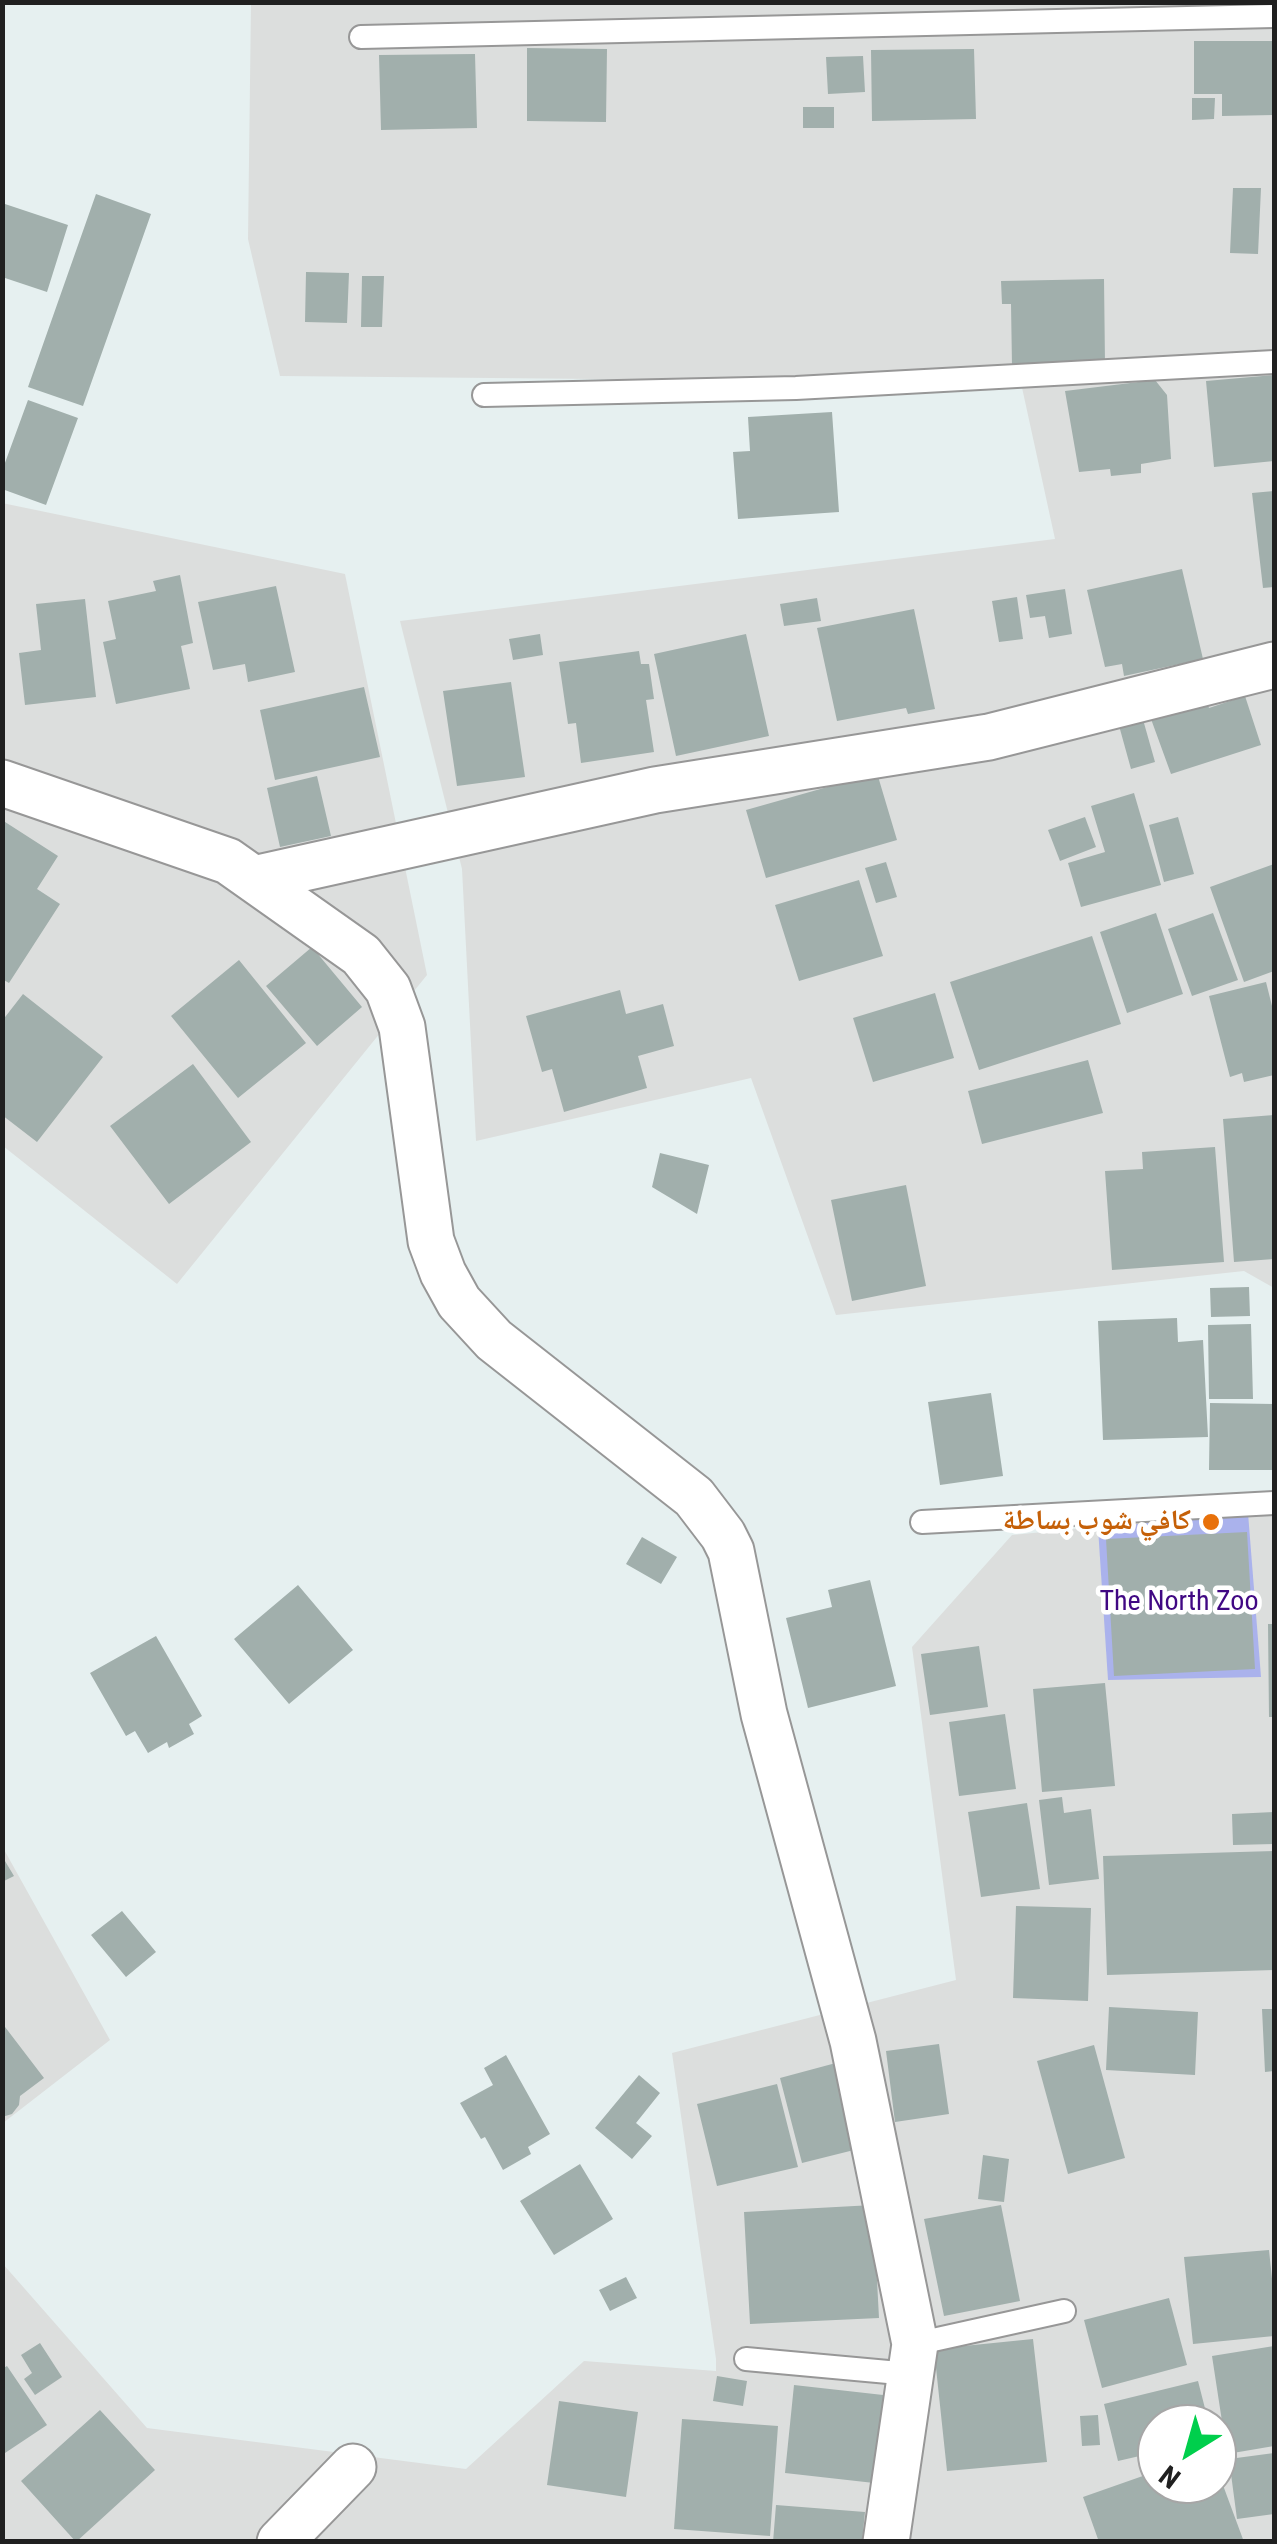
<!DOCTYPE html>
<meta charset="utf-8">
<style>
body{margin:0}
#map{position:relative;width:1277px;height:2544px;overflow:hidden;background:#e6f0f0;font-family:"Roboto Condensed",sans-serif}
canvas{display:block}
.frame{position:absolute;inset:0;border:5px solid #202020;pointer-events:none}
.north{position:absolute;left:1137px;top:2404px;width:100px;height:100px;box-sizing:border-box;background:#fff;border:2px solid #a6a6a6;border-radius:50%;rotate:217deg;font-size:28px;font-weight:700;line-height:40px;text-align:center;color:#202020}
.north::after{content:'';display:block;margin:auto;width:35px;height:45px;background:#00cf4c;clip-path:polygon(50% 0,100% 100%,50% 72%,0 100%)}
</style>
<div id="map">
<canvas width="1277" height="2544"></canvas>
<div class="frame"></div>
<div class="north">N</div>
</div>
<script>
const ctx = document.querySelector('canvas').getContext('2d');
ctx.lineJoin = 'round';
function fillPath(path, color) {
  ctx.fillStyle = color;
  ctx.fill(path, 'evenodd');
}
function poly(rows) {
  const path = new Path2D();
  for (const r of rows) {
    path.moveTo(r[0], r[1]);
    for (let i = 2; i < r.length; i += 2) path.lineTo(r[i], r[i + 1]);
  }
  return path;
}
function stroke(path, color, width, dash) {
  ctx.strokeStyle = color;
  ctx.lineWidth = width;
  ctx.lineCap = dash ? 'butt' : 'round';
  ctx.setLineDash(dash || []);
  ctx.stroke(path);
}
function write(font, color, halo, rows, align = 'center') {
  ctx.font = font + ' "Roboto Condensed","Noto Naskh Arabic",sans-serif';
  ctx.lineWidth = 9;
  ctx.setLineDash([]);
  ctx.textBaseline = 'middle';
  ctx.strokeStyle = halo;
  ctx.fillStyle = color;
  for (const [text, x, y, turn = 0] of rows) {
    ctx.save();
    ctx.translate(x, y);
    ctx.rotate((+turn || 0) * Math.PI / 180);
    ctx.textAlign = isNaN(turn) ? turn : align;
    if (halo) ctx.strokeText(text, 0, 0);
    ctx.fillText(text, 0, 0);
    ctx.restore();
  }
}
const residential = poly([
 [251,3,1274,3,1274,1288,1244,1271,836,1315,751,1078,476,1141,462,869,400,621,1055,539,1021,383,280,376,248,239],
 [2,503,345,574,427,975,177,1284,3,1146],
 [1274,1510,1274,2541,7,2542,3,2535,3,2264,147,2428,466,2469,584,2361,716,2371,716,2359,672,2053,956,1980,912,1647,1012,1535],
 [1157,2424,1217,2424,1217,2484,1157,2484],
 [2,1846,110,2040,3,2123,2,2123]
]);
const grass = poly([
 [1248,1513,1261,1677,1108,1680,1098,1528]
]);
const building = poly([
 [1194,41,1274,41,1274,115,1222,116,1222,94,1194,94],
 [527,48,607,49,606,122,527,121],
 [974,49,976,119,872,121,871,50],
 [475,54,477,128,381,130,379,55],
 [863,56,865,92,828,94,826,57],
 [1192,98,1215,98,1214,119,1192,120],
 [803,107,834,107,834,128,803,128],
 [1233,188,1261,188,1258,254,1230,253],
 [96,194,151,214,83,406,28,387],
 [2,203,68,225,47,292,2,277],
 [306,272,349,273,347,323,305,322],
 [362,276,384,276,382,327,361,327],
 [1104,279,1105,364,1012,366,1011,304,1002,304,1001,281],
 [1274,375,1274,461,1214,467,1206,381],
 [1155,380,1167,395,1171,459,1141,464,1141,473,1111,476,1110,469,1079,472,1065,391],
 [28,400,78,418,46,505,2,489,2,471],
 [832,412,839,512,738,519,733,452,750,451,748,417],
 [1274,491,1274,587,1263,588,1252,493],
 [1182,569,1203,659,1124,676,1122,664,1105,667,1087,590],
 [180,575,193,643,181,646,190,689,116,704,103,642,116,639,108,601,156,591,153,581],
 [276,586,295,672,248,682,245,664,213,670,198,602],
 [1065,589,1072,634,1049,638,1045,616,1030,618,1026,595],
 [1017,597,1023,639,999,642,992,601],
 [817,598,821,621,784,626,780,604],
 [85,599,96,697,25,705,19,653,41,650,36,604],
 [914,609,935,709,908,714,906,708,837,721,817,628],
 [540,634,543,655,513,660,509,639],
 [746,634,769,736,676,756,654,654],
 [639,651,641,664,649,664,654,699,646,700,654,752,581,763,576,723,568,724,559,662],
 [511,682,525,777,457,786,443,691],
 [364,687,380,757,275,780,260,710],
 [1203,690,1209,708,1245,696,1261,745,1171,774,1147,708],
 [1142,716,1155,762,1131,769,1118,722],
 [877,773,897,840,766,878,746,810],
 [317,776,331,836,280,847,267,788],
 [1134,793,1161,885,1081,907,1068,863,1105,852,1091,806],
 [1085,817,1096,847,1060,861,1048,830],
 [1178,817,1194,874,1164,882,1149,825],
 [2,820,58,856,37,889,60,904,9,983,2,979],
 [886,862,897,897,876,903,865,868],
 [1274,864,1274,971,1244,982,1210,887],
 [859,880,883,956,799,981,775,905],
 [1156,913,1183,994,1127,1013,1100,932],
 [1213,913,1238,980,1192,996,1168,929],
 [1092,936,1121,1024,979,1070,950,982],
 [312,947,362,1007,317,1046,266,986],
 [239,960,306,1043,238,1098,171,1016],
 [1266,982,1274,1014,1274,1075,1244,1082,1242,1073,1230,1077,1209,996],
 [620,990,626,1014,663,1004,674,1046,638,1056,647,1088,564,1112,552,1069,542,1072,526,1016],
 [935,993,954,1058,873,1082,853,1018],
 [23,994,103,1057,37,1142,2,1115,2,1021],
 [1088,1060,1103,1113,982,1144,968,1091],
 [193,1064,251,1142,169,1204,110,1126],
 [1274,1115,1274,1259,1234,1262,1223,1119],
 [1215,1147,1224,1262,1112,1270,1105,1171,1143,1169,1142,1152],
 [660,1153,709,1165,697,1214,652,1187],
 [906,1185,926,1286,852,1301,831,1200],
 [1249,1287,1250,1316,1211,1317,1210,1288],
 [1177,1318,1178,1342,1203,1340,1208,1437,1103,1440,1098,1321],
 [1251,1324,1253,1399,1209,1399,1208,1325],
 [991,1393,1003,1476,940,1485,928,1402],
 [1210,1403,1274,1404,1274,1470,1209,1470],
 [1247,1532,1255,1669,1114,1676,1106,1539],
 [642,1537,677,1557,661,1584,626,1564],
 [870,1580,896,1686,808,1708,786,1618,832,1607,828,1590],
 [298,1585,353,1650,289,1704,234,1639],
 [1268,1624,1274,1624,1274,1717,1269,1717],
 [156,1636,202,1716,189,1724,194,1734,169,1748,167,1742,148,1753,135,1731,126,1736,90,1673],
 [979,1646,988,1707,930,1715,921,1654],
 [1105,1683,1115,1786,1042,1792,1033,1689],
 [1005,1714,1016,1789,959,1796,949,1722],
 [1062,1797,1064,1813,1091,1809,1099,1879,1049,1885,1039,1800],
 [1027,1803,1040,1889,981,1897,968,1812],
 [1274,1812,1274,1844,1233,1845,1232,1814],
 [1274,1851,1274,1970,1107,1975,1103,1856],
 [2,1856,14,1876,2,1882],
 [1016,1906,1091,1908,1088,2001,1013,1998],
 [122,1911,156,1952,126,1977,91,1935],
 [1109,2007,1198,2012,1195,2075,1106,2070],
 [1262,2009,1274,2009,1274,2071,1265,2072],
 [2,2023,44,2078,20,2096,19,2105,12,2114,2,2117],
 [939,2044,949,2114,895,2122,886,2051],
 [1094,2045,1125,2158,1068,2174,1037,2061],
 [506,2055,550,2134,528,2147,531,2154,503,2170,485,2137,481,2139,460,2103,493,2085,484,2068],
 [847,2060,870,2146,802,2163,780,2078],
 [639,2075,660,2093,636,2123,652,2136,632,2159,595,2128],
 [777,2084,798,2167,717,2186,697,2104],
 [983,2155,1009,2159,1004,2202,978,2199],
 [580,2164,613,2219,554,2255,520,2201],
 [873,2205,879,2318,750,2324,744,2212],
 [1001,2205,1020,2301,944,2316,924,2219],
 [1269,2250,1274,2298,1274,2336,1193,2344,1184,2257],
 [626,2277,637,2298,610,2311,599,2290],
 [1169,2298,1187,2365,1102,2388,1084,2320],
 [1033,2339,1047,2462,947,2471,934,2349],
 [40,2343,62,2377,35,2395,24,2379,32,2373,21,2355],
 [1274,2346,1274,2446,1227,2454,1212,2356],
 [7,2366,47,2425,2,2455,2,2369],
 [717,2376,747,2381,743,2406,713,2401],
 [1198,2381,1209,2424,1157,2424,1157,2452,1118,2461,1104,2404],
 [794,2385,892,2396,883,2484,785,2473],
 [559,2401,638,2412,626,2497,547,2485],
 [100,2410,155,2470,76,2542,21,2481],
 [1098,2415,1100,2445,1082,2446,1080,2416],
 [682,2419,778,2426,770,2536,674,2529],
 [1274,2453,1274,2514,1237,2519,1229,2459],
 [1217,2469,1244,2542,1099,2542,1083,2497,1157,2471,1157,2484,1217,2484],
 [776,2505,865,2512,862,2542,773,2542]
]);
const service = poly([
 [361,37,1274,16],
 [484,395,796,388,1274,362],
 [922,1522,1274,1503],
 [915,2344,1064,2311],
 [746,2359,910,2374]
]);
const minor = poly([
 [2,783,228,861,361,955,388,989,402,1027,431,1241,443,1273,459,1302,494,1340,694,1497,723,1535,731,1551,764,1714,853,2041,915,2344,886,2542],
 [254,879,655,790,989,737,1274,665],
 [280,2542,353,2467]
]);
const markers = [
 [1211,1522,10,"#e8710a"]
];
const foodNames = [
 ["كافي شوب بساطة",1191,1522]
];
const parkNames = [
 ["The North Zoo",1179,1603]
];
fillPath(residential, '#dcdedd');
fillPath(grass, '#aab2ec');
fillPath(building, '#a1afac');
stroke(service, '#979797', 26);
stroke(minor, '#979797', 49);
stroke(service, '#fff', 22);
stroke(minor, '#fff', 45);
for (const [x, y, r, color] of markers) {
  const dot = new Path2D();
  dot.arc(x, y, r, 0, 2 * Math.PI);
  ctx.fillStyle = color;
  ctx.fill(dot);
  stroke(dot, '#fff', 4);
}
write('bold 28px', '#c56008', '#fff', foodNames, 'right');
write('28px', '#400883', '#fff', parkNames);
</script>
